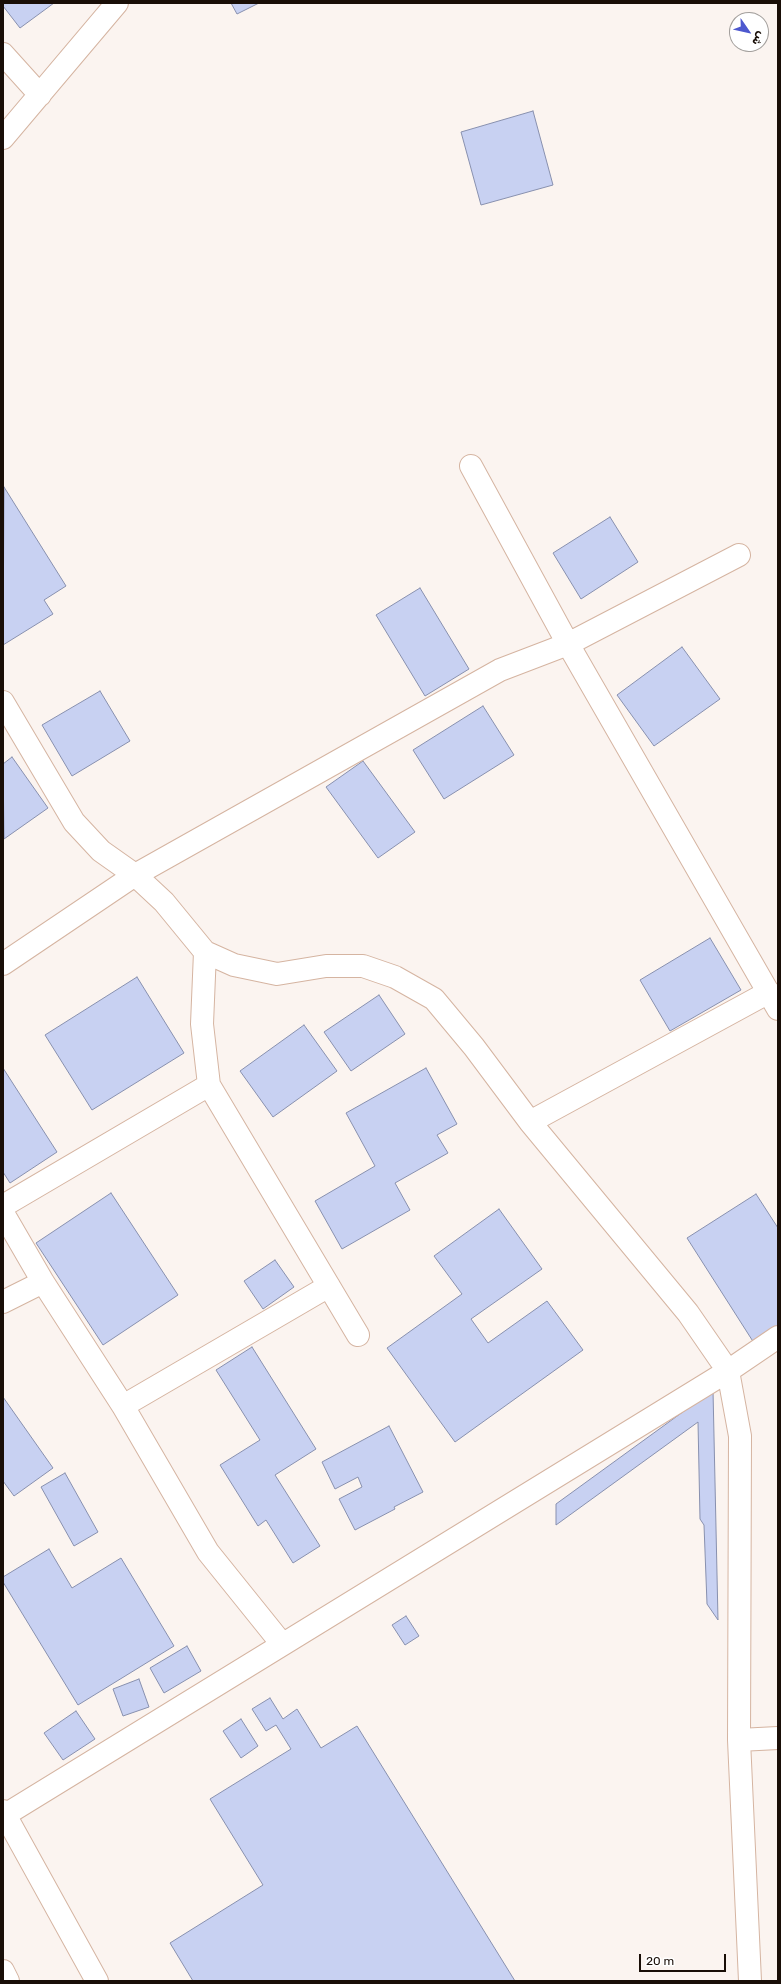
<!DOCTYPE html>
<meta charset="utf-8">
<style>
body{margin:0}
#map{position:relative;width:781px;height:1984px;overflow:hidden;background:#fbf4f0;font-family:Rubik,Vazirmatn,sans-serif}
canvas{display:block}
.frame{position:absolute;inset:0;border:4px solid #190e07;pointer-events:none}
.north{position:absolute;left:729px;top:12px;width:40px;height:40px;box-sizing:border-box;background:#fff;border:1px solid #a39f9c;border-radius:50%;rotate:124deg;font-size:11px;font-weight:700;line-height:16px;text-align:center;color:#190e07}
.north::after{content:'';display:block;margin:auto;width:14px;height:18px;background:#4d58ce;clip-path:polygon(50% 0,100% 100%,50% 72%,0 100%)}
.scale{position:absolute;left:639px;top:1954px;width:87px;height:18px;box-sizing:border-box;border:2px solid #190e07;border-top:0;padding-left:5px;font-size:12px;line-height:14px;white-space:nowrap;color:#190e07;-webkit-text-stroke:3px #fff;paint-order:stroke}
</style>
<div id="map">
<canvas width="781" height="1984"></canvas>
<div class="frame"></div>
<div class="north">ش</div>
<div class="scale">20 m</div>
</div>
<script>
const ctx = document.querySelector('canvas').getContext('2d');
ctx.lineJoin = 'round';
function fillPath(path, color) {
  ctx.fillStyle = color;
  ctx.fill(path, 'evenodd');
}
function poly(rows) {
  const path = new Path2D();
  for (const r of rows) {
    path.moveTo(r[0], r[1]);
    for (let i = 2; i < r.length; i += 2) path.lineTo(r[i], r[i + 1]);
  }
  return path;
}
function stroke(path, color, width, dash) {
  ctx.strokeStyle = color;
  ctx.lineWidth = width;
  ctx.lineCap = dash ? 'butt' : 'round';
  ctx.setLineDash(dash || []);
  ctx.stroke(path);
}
const building = poly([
 [3,3,54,3,20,28,3,6,3,3],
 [231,3,259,3,237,14,231,3],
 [533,111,553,185,481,205,461,132,533,111],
 [4,487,66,586,44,600,53,614,3,645,4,487],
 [610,517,638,562,581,599,553,553,610,517],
 [420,588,469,669,425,696,376,615,420,588],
 [682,647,720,699,654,746,617,695,682,647],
 [100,691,130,741,72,776,42,725,100,691],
 [483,706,514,755,444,799,413,750,483,706],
 [12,757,48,808,4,839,3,764,12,757],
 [363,761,415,832,378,858,326,787,363,761],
 [710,938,741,990,670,1031,640,980,710,938],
 [137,977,184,1053,92,1110,45,1035,137,977],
 [379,995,405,1034,351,1071,324,1032,379,995],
 [304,1025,337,1071,273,1117,240,1071,304,1025],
 [3,1068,57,1152,10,1183,3,1172,3,1068],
 [426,1068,457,1124,437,1135,448,1153,395,1183,410,1210,342,1249,315,1201,375,1166,346,1113,426,1068],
 [111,1193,178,1295,103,1345,36,1243,111,1193],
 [756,1194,778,1228,778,1328,754,1343,687,1238,756,1194],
 [499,1209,542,1269,471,1319,488,1343,547,1301,583,1350,455,1442,387,1348,462,1294,434,1256,499,1209],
 [275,1260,294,1287,263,1309,244,1281,275,1260],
 [252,1347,316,1449,275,1475,320,1546,293,1563,266,1520,258,1526,220,1465,260,1440,216,1370,252,1347],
 [713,1390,718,1620,707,1604,704,1525,700,1519,698,1422,556,1525,556,1504,713,1390],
 [3,1397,53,1468,14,1496,3,1481,3,1397],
 [389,1426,423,1492,394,1507,395,1509,355,1530,339,1499,362,1487,358,1477,335,1489,322,1462,389,1426],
 [65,1473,98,1532,74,1546,41,1487,65,1473],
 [49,1549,72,1588,121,1558,174,1646,78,1705,3,1582,3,1577,49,1549],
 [406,1616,419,1636,405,1645,392,1625,406,1616],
 [187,1646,201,1671,164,1693,150,1668,187,1646],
 [139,1679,149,1707,123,1716,113,1689,139,1679],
 [270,1698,283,1719,297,1709,321,1748,357,1726,515,1981,193,1981,170,1943,263,1885,210,1799,291,1749,276,1725,266,1731,252,1709,270,1698],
 [76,1711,95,1739,63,1760,44,1733,76,1711],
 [241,1719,258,1746,241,1758,223,1731,241,1719]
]);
const minor = poly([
 [3,54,40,95],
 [3,138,117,3],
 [471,466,568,644,778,1009],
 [3,702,74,822,101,851,135,875,164,902,205,952,234,965,277,974,326,966,363,966,395,977,434,999,474,1047,530,1122,688,1313,728,1371,740,1436,739,1740,750,1981],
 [205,952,202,1024,209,1085,358,1335],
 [3,964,135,875,500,670,568,644,739,555],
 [530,1122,769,992],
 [3,1206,209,1085],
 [3,1213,43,1282,123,1406,208,1552,282,1644],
 [3,1302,43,1282],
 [123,1406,329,1286],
 [739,1740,778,1738],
 [3,1811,97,1981],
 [5,1815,728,1371,778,1337]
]);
const trunk = poly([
 [3,1971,8,1981]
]);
fillPath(building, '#c8d1f2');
stroke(building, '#8890ae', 1);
stroke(minor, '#d5b4a1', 24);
stroke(trunk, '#d5b4a1', 24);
stroke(minor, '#fff', 22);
stroke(trunk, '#fff', 22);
</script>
